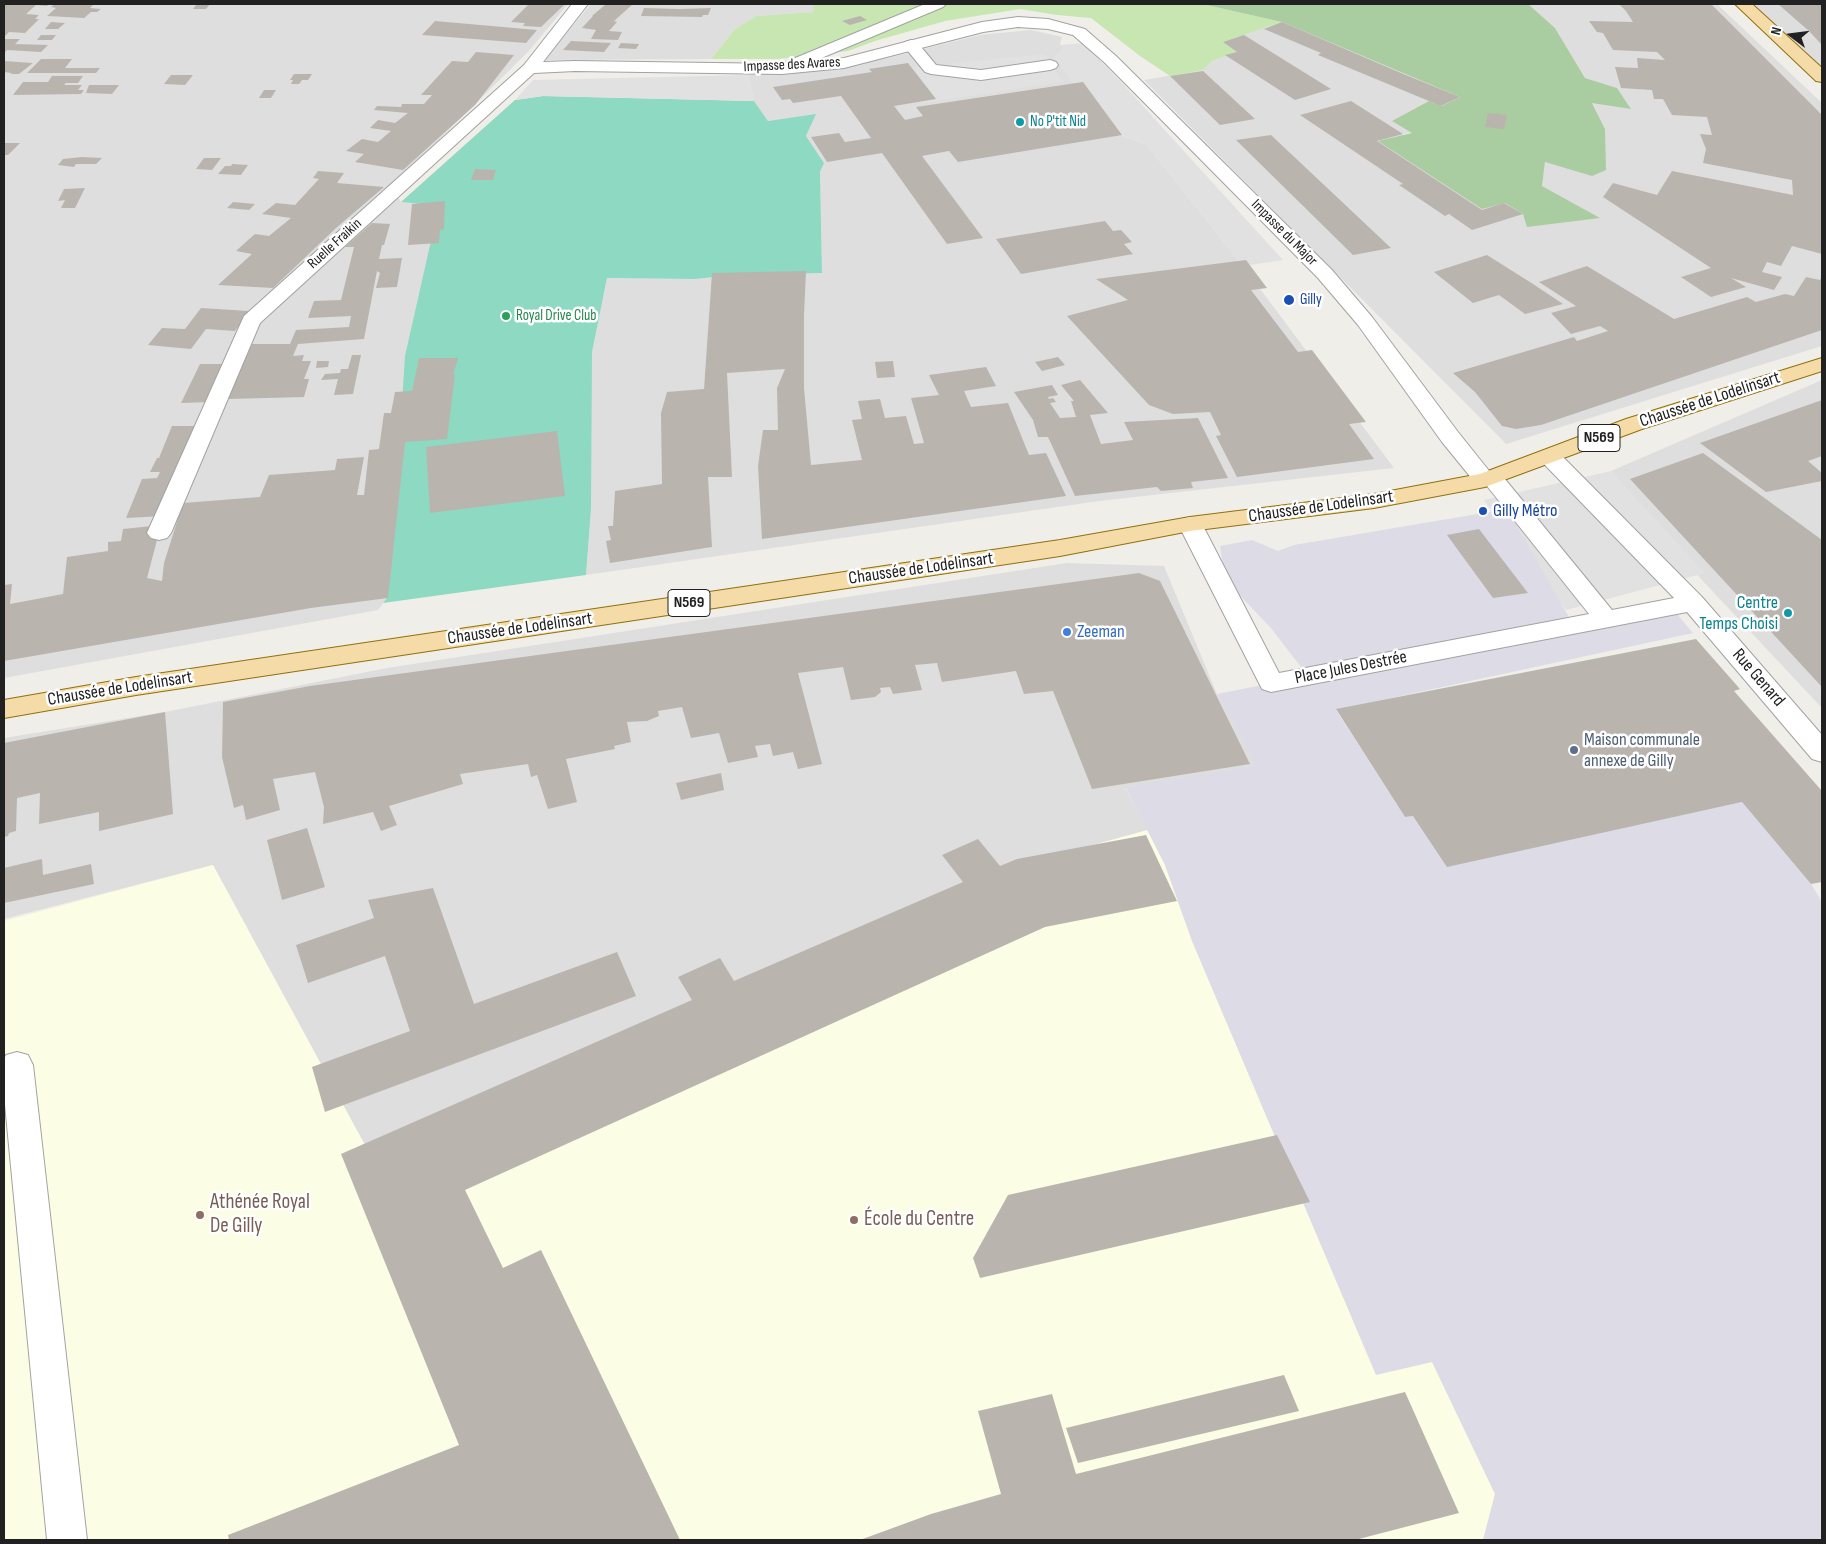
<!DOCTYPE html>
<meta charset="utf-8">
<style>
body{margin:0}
#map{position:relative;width:1826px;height:1544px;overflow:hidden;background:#f0eee8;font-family:"Sofia Sans Condensed",sans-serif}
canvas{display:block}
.frame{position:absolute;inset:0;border:5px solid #212121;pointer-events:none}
.north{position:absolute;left:1766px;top:10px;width:50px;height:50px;-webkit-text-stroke:4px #fff;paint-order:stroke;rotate:285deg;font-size:14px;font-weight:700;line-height:20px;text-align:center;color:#212121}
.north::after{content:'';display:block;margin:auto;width:18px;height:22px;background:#212121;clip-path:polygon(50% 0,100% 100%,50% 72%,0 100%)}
</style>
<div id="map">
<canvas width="1826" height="1544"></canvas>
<div class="frame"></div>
<div class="north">N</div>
</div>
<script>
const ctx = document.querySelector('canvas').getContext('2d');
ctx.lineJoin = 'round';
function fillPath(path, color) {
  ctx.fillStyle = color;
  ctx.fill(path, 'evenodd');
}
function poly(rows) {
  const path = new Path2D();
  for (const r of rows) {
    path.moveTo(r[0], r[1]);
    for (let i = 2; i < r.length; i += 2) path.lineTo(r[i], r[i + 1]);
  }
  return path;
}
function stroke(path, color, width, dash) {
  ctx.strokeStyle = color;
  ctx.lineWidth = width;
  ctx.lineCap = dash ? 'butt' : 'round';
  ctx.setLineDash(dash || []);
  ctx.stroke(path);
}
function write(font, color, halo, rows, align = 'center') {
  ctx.font = font + ' "Sofia Sans Condensed",sans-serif';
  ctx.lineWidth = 5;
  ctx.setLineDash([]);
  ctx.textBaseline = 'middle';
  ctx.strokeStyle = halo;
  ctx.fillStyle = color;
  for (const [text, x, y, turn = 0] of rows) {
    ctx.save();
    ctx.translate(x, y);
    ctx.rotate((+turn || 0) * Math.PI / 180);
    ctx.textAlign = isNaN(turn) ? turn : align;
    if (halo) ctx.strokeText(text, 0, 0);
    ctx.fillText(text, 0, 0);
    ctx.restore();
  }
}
const residential = poly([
 [4,4,568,4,528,52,392,186,401,202,442,206,393,543,387,598,378,610,4,678],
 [591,4,813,4,815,12,756,16,735,29,711,59,544,60],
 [1527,4,1717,4,1822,103,1822,346,1506,444,1144,80,1203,70,1212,61,1237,52,1222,42,1282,22,1460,97,1442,106,1429,101,1393,121,1413,133,1402,134,1505,203,1523,214,1599,218,1542,186,1545,162,1592,175,1605,144,1605,129,1592,102,1631,109,1617,88,1585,78,1555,28],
 [1751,4,1822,4,1822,68],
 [1031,30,1062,37,1060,44,1123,136,1146,144,1243,266,1394,468,1099,501,586,575,591,509,591,355,607,278,695,279,724,276,822,273,820,172,824,163,806,136,815,115,768,121,754,101,748,75,888,58,979,35],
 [1822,380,1822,708,1687,564,1611,471],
 [1067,563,1164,566,1217,694,1257,765,1125,788,1148,830,1016,866,364,1146,213,865,4,919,4,738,165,712,387,668]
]);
const education = poly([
 [1148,830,1165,865,1192,941,1376,1374,1432,1362,1495,1494,1483,1540,4,1540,4,921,213,865,365,1145,1016,866]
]);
const grass = poly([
 [813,4,1202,4,1282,22,1223,42,1237,52,1212,61,1203,70,1170,76,1140,56,1091,18,1057,15,1020,9,945,21,875,41,848,51,778,59,711,59,735,29,756,16,814,12]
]);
const forest = poly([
 [1202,4,1528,4,1555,28,1585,78,1617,88,1631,109,1592,103,1605,129,1606,170,1592,176,1545,162,1542,186,1600,218,1527,227,1523,214,1505,203,1482,209,1378,141,1412,133,1392,121,1429,101,1442,106,1460,97,1282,22]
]);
const pitch = poly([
 [543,96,754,101,768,121,816,114,806,136,824,163,820,172,822,273,724,276,695,279,607,278,592,352,591,509,586,575,383,603,387,598,393,543,405,356,433,232,442,206,401,202,515,100]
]);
const parking = poly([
 [1083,43,1122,83,1283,260,1243,266,1146,144,1124,136,1071,80,1053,57,1063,49,1060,45],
 [1045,54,1063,82,923,103,908,94,890,70],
 [748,75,754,101,543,96,515,100,533,80],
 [1611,471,1705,573,1566,610,1484,500]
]);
const plaza = poly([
 [1507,509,1574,626,1671,607,1693,633,1336,710,1405,817,1413,816,1530,848,1742,802,1811,884,1822,902,1822,1540,1483,1540,1495,1494,1432,1362,1376,1375,1192,941,1165,865,1125,787,1256,765,1217,694,1308,676,1270,627,1225,580,1220,546,1252,540,1278,551,1294,545]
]);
const building = poly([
 [4,4,49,4,47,6,36,5,26,14,39,15,35,19,39,19,25,33,9,32,4,37],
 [55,4,94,4,90,8,101,9,97,12,91,12,84,18,47,16,56,8,51,7],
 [197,4,210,4,206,9,193,9],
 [529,4,544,5,565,4,541,27,523,26,525,23,511,22],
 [606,4,633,4,614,21,617,22,609,31,622,32,618,40,591,39,596,30,582,28,593,16,592,16],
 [1619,4,1711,4,1822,115,1822,254,1792,246,1781,266,1767,262,1762,272,1782,277,1774,290,1731,278,1746,287,1711,297,1681,277,1711,268,1603,197,1613,183,1657,195,1672,171,1793,195,1792,180,1703,163,1706,149,1700,134,1712,135,1707,117,1672,115,1663,99,1654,99,1652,90,1621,88,1615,67,1638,68,1637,58,1665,60,1657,52,1613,50,1603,33,1597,32,1589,21,1633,22,1626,11],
 [1778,4,1822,4,1822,45,1809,31],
 [644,8,680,9,711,8,708,15,703,15,702,17,641,16],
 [860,16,867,20,850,25,842,21],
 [435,21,537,30,526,43,422,35],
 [51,22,65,23,58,29,45,29],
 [1282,22,1401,73,1460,97,1441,106,1318,55,1321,53,1264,29],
 [41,35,56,35,52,40,37,40],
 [1244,35,1331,89,1295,100,1225,55,1237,52,1223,42],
 [4,39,20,39,15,44,48,45,41,52,7,50,4,53],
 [571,41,611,43,604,52,563,50],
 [621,43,639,44,636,49,618,48],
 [476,52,514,55,475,105,403,170,355,162,364,154,346,151,362,139,378,142,391,131,370,128,378,120,395,123,408,113,374,110,377,106,401,107,402,104,424,104,432,95,421,95,452,61,468,62],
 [41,59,72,59,65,68,100,68,96,73,27,73],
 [4,61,33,63,19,74,10,74,12,73,4,72,5,67,4,67],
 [908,63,936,99,894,106,905,120,923,116,916,107,1083,82,1122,135,958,162,949,151,922,156,983,238,947,244,882,153,827,162,811,137,839,133,845,142,871,138,841,96,793,103,790,99,782,100,773,87,872,72,869,69],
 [1203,71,1255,119,1220,125,1170,76],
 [294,74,312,74,308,80,302,80,299,84,291,84,293,80,290,80],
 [171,75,193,75,185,85,164,84],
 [52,76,83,76,78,83,66,83,64,85,82,85,78,90,84,90,81,94,13,95,23,82,48,82],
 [89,85,119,85,112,94,86,93],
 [264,90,276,90,271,98,259,98],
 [1351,101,1403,134,1377,141,1482,210,1504,203,1523,214,1472,230,1449,214,1445,216,1399,185,1403,184,1300,115],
 [1488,113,1507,115,1504,129,1485,127],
 [1271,135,1391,248,1353,255,1236,140],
 [4,143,20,143,8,155,4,155],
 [82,157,102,158,96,164,76,164,74,167,58,165,63,159],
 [204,158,221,158,212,170,196,169],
 [232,164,248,165,241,175,218,174,225,166,231,166],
 [475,169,496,170,493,180,471,180],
 [318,171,344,173,337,183,384,187,336,228,273,288,218,285,252,254,236,251,247,241,255,234,269,236,291,218,262,214,276,203,295,205,319,179,313,178],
 [85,188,75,208,61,208,65,200,58,201,64,189],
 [445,201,444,229,440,230,439,243,408,245,412,204],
 [233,202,255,204,249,210,227,208],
 [1105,221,1113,231,1121,230,1132,242,1124,244,1133,254,1021,274,996,239],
 [372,223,390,224,384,245,382,245,379,259,402,258,397,287,376,288,380,273,377,271,364,339,298,344,293,356,304,355,302,361,311,361,304,379,309,379,304,397,228,399,252,344,290,344,296,330,349,327,351,316,308,318,314,301,341,300,354,247,345,247],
 [1487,255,1533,284,1563,304,1525,314,1499,295,1473,303,1434,272],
 [1246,260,1267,288,1251,290,1298,352,1312,350,1366,422,1349,424,1374,459,1237,477,1216,436,1221,435,1210,412,1173,414,1149,405,1067,316,1128,300,1096,279],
 [1587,266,1674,319,1747,297,1756,302,1785,294,1794,296,1806,277,1820,280,1822,274,1822,330,1541,425,1516,429,1502,426,1475,392,1453,373,1574,337,1577,341,1608,331,1600,326,1571,334,1551,313,1576,306,1539,282],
 [806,271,804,315,804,388,811,465,862,460,852,420,862,419,858,401,880,399,885,418,906,416,914,444,924,443,911,398,939,395,929,375,986,367,996,386,964,391,971,407,1008,403,1029,455,1046,453,1066,496,762,539,758,466,763,430,778,430,777,388,785,369,727,373,732,477,708,477,712,547,610,563,606,541,611,540,608,526,613,526,615,491,662,484,661,413,667,392,704,389,712,273],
 [201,308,249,311,235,331,206,329,191,349,148,345,162,328,185,329],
 [352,355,361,355,353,394,334,395,338,379,321,380,325,374,340,373,341,369,348,369],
 [1058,357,1065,365,1042,371,1035,362],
 [419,358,458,358,453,375,455,374,447,439,405,442,388,598,311,608,4,661,4,585,12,584,10,604,63,594,67,557,108,551,108,542,121,541,123,529,161,525,147,578,162,581,164,563,183,503,260,497,269,475,335,470,337,459,364,457,357,495,364,495,369,450,379,449,384,413,391,413,395,392,412,391],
 [317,361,329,361,328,367,316,368],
 [893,361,895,377,877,378,875,362],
 [200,364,229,364,211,402,181,403],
 [1080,380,1108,413,1090,415,1101,444,1133,440,1124,422,1198,418,1228,478,1191,482,1193,488,1161,491,1157,487,1075,496,1048,437,1038,437,1033,420,1014,392,1052,385,1058,395,1048,397,1049,399,1053,398,1056,402,1050,403,1060,418,1076,417,1071,401,1074,401,1061,385],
 [1822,400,1822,456,1808,461,1822,473,1822,481,1766,492,1700,443],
 [172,426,200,426,163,516,126,518,142,479,157,478,160,472,150,472,157,458,159,458],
 [557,431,565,496,430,513,426,447],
 [1703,453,1822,540,1822,687,1630,479],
 [1479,529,1528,593,1493,598,1447,535],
 [1139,573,1160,581,1250,764,1092,789,1053,691,1024,694,1016,671,942,682,937,663,915,665,922,690,893,694,890,687,880,688,881,692,875,697,851,700,843,667,798,673,822,764,798,769,793,752,773,756,770,744,755,746,758,757,728,763,719,733,691,738,682,707,658,711,659,716,647,721,627,722,631,742,614,746,615,749,566,759,577,802,548,809,537,775,531,777,528,764,460,774,463,784,389,806,397,825,381,831,373,812,323,824,324,807,315,772,273,779,280,810,246,820,243,805,234,808,222,757,223,702,310,686],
 [1696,639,1740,689,1734,691,1822,791,1822,882,1811,884,1742,802,1447,867,1413,816,1405,817,1336,709],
 [165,712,173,814,99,831,99,812,39,824,40,793,17,798,16,831,9,833,8,836,4,837,4,743],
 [721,773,724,790,681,800,676,783],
 [307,828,325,887,282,900,267,840],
 [1146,835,1177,901,1045,927,465,1190,503,1268,541,1250,680,1540,229,1540,228,1535,459,1445,341,1154,692,1000,678,977,720,958,734,981,963,882,942,855,978,839,1000,866,1017,859],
 [42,859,43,875,91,864,94,884,4,903,4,868],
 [433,888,474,1004,617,952,636,996,325,1112,312,1067,410,1031,385,956,308,983,296,945,374,918,368,900],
 [1277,1135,1310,1202,980,1278,973,1258,1008,1195],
 [1284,1375,1299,1411,1078,1463,1066,1428],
 [1405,1392,1459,1513,1355,1540,860,1540,931,1514,1001,1494,978,1411,1052,1394,1076,1474]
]);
const service = poly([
 [925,4,946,4,943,7,788,72,776,72,774,69,776,66,925,4],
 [911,40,917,42,936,65,981,70,1050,60,1056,62,1058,65,1056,68,1050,70,981,80,931,74,925,72,903,45,905,42,911,40],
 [17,1052,28,1055,33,1065,87,1540,47,1540,4,1094,4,1059,6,1055,17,1052]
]);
const minor = poly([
 [572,4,588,4,543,62,575,61,782,64,844,58,982,22,1018,17,1048,19,1085,29,1116,56,1332,270,1372,317,1458,432,1490,472,1500,473,1612,610,1674,598,1542,462,1539,457,1542,452,1550,450,1558,452,1702,597,1822,735,1822,762,1812,759,1687,612,1271,692,1262,689,1178,524,1182,519,1190,517,1198,519,1202,524,1279,673,1589,614,1487,486,1477,485,1442,442,1358,325,1318,278,1104,62,1073,35,1048,29,1018,27,983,32,844,68,782,74,575,71,534,73,260,323,171,533,167,538,159,540,151,538,147,533,244,316,524,65,572,4]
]);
const primary = poly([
 [1735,4,1752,4,1822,68,1822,82,1816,81,1735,4],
 [1822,358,1822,371,1642,429,1485,487,1374,508,1190,531,1060,556,136,695,4,718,4,700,136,677,1060,540,1190,517,1374,494,1480,474,1626,419,1822,358]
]);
const markers = [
 [1020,122,5,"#0f9aa8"],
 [1289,300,6,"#1a4fb4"],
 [506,316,5,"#2e9e5b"],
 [1483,511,5,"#1a4fb4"],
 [1788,613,5,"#0f9aa8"],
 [1067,632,5,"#3f7fe0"],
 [1574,750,5,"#5c6f8a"],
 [200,1215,5,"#8d6e63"],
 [854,1220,5,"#8d6e63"]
];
const farStreetnames = [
 ["Impasse des Avares",792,65,-3],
 ["Impasse du Major",1284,233,45],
 ["Ruelle Fraikin",335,244,-42]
];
const farCulturenames = [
 ["No P'tit Nid",1030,122]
];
const farTransitnames = [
 ["Gilly",1300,300]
];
const farLeisurenames = [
 ["Royal Drive Club",516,316]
];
const shields = [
 [1599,438,42],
 [689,603,42]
];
const shieldNames = [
 ["N569",1599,438],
 ["N569",689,603]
];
const streetNames = [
 ["Chaussée de Lodelinsart",1710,400,-18],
 ["Chaussée de Lodelinsart",1321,507,-8],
 ["Chaussée de Lodelinsart",921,569,-8],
 ["Chaussée de Lodelinsart",520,629,-8],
 ["Place Jules Destrée",1351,668,-11],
 ["Rue Genard",1758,678,49],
 ["Chaussée de Lodelinsart",120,689,-9]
];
const transitNames = [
 ["Gilly Métro",1493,511]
];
const cultureNames = [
 ["Centre",1778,603],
 ["Temps Choisi",1778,624]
];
const shopNames = [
 ["Zeeman",1077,632]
];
const serviceNames = [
 ["Maison communale",1584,740],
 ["annexe de Gilly",1584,761]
];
const nearEducationnames = [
 ["Athénée Royal",210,1203],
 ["De Gilly",210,1227],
 ["École du Centre",864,1220]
];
fillPath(residential, '#dfdede');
fillPath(education, '#fbfde4');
fillPath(grass, '#c7e6b2');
fillPath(forest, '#a9cca0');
fillPath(pitch, '#8dd9c2');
fillPath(parking, '#e1e1e1');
fillPath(plaza, '#dddce6');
fillPath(building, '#bab4ae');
stroke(service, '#a2a2a2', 2);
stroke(minor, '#a2a2a2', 2);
stroke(primary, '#91710c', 2);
fillPath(service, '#fff');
fillPath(minor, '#fff');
fillPath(primary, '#f5dba8');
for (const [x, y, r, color] of markers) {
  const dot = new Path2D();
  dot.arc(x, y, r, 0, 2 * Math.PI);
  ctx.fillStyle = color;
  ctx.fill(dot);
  stroke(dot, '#fff', 2);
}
write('15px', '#212121', '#fff', farStreetnames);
write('15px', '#0d838f', '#fff', farCulturenames, 'left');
write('15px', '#164399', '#fff', farTransitnames, 'left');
write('15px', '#27864d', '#fff', farLeisurenames, 'left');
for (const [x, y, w] of shields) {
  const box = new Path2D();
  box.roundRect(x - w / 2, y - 13.5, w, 27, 4);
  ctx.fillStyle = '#fff';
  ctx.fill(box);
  stroke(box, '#212121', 1);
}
write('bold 16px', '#212121', null, shieldNames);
write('18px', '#212121', '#fff', streetNames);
write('18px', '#164399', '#fff', transitNames, 'left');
write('18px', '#0d838f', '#fff', cultureNames, 'right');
write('18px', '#366cbe', '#fff', shopNames, 'left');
write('18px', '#4e5e75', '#fff', serviceNames, 'left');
write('21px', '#785e54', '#fff', nearEducationnames, 'left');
</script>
